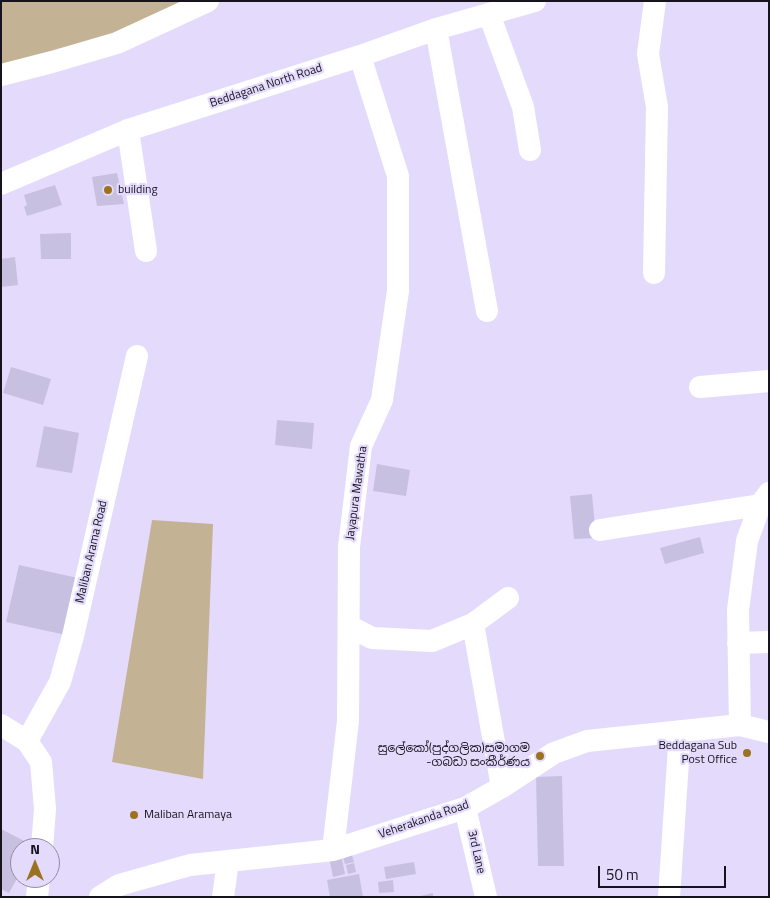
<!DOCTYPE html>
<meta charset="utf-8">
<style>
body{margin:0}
#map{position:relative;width:770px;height:898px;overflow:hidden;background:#e4dbfc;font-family:"Titillium Web",sans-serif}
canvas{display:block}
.frame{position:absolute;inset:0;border:2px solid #16131e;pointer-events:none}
.north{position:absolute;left:10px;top:838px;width:50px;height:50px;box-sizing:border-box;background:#e4dbfc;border:1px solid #928ba3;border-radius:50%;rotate:0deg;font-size:14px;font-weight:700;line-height:20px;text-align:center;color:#16131e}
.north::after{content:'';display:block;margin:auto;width:18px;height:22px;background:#9b7220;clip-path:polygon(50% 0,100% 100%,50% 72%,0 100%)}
.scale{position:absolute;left:598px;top:866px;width:128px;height:22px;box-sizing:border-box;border:2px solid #16131e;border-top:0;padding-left:6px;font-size:15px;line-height:18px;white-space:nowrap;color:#16131e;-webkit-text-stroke:4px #e4dbfc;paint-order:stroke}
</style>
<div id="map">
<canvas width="770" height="898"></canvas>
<div class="frame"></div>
<div class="north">N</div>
<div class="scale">50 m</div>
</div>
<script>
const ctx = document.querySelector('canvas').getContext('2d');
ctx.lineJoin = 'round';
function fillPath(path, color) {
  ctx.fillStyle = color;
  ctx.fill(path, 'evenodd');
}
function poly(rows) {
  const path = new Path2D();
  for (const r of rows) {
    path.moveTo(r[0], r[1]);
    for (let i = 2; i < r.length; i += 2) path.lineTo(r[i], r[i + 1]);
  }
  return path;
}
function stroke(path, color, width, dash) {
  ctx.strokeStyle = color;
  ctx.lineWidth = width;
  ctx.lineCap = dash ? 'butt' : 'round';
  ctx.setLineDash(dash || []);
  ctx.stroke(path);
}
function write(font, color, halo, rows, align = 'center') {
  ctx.font = font + ' "Titillium Web","Noto Sans Sinhala",sans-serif';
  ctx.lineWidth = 4.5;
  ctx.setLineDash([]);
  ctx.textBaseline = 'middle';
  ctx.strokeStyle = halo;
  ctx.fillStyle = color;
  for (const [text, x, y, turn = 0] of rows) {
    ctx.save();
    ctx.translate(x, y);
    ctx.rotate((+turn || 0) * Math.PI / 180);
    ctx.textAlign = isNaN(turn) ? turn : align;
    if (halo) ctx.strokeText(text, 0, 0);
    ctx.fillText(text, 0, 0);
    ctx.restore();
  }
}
const green = poly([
 [1,1,208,1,1,75],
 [152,520,213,524,203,779,112,762]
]);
const building = poly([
 [117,173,124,204,97,206,92,177],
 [55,185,62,205,27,216,24,207,27,205,24,195],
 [71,233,71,259,41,259,40,234],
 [15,257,18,285,1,287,1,259],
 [11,367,51,379,43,405,3,393],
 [277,420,314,423,312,449,275,445],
 [44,426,79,433,72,473,36,467],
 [377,464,410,470,406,496,373,491],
 [592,494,596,538,574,539,570,496],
 [700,537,704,553,665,564,660,548],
 [19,565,78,578,66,635,6,622],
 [562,776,564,866,538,866,536,777],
 [1,829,34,846,34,848,20,848,20,873,9,893,1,889],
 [351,852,354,862,345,864,342,855],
 [341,854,345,874,333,877,329,857],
 [414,862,416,874,386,879,384,867],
 [354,863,356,872,348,874,346,865],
 [359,874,363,897,330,897,327,880],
 [393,880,394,892,379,893,378,882],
 [433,893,433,897,420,897,420,896]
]);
const minor = poly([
 [489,14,523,107,530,150],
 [436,29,487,311],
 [1,75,52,62,117,43,208,1],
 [128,130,146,251],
 [1,184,128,130,360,56,436,29,535,1],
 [654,273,657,107,648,54,655,1],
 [700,387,769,381],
 [600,530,760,505],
 [473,624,502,787],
 [349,626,372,638,432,641,473,624,508,598],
 [738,643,769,642],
 [1,725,27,741,41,762,45,809,42,848],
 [740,725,738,610,747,541,760,505,769,493],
 [27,741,60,682,73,636,137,356],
 [465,808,486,897],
 [333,850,348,721,349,547,361,446,382,400,398,291,398,176,360,56],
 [37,897,39,878],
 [100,897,119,885,190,865,333,850,465,808,502,787,554,753,587,741,740,725,769,732],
 [223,897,228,861],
 [669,897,680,731]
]);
const markers = [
 [108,190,5,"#9b7220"],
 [747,753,5,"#9b7220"],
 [540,756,5,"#9b7220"],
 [134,815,5,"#9b7220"]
];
const streetNames = [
 ["Beddagana North Road",266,86,-18],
 ["Jayapura Mawatha",357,493,-82],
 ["Maliban Arama Road",92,552,-77],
 ["Veherakanda Road",424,820,-19],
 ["3rd Lane",476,852,77]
];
const poiNames = [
 ["building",118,190],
 ["Beddagana Sub",737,746,"right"],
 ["Post Office",737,760,"right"],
 ["සුලේකෝ(පුද්ගලික)සමාගම",530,749,"right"],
 ["-ගබඩා සංකීර්ණය",530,763,"right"],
 ["Maliban Aramaya",144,815]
];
fillPath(green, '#c4b295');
fillPath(building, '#c8c0e0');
stroke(minor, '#fff', 22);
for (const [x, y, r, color] of markers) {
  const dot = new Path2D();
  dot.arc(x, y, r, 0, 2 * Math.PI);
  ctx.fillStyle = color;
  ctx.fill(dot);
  stroke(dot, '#e4dbfc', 2);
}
write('12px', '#16131e', '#e4dbfc', streetNames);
write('12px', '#16131e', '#e4dbfc', poiNames, 'left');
</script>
